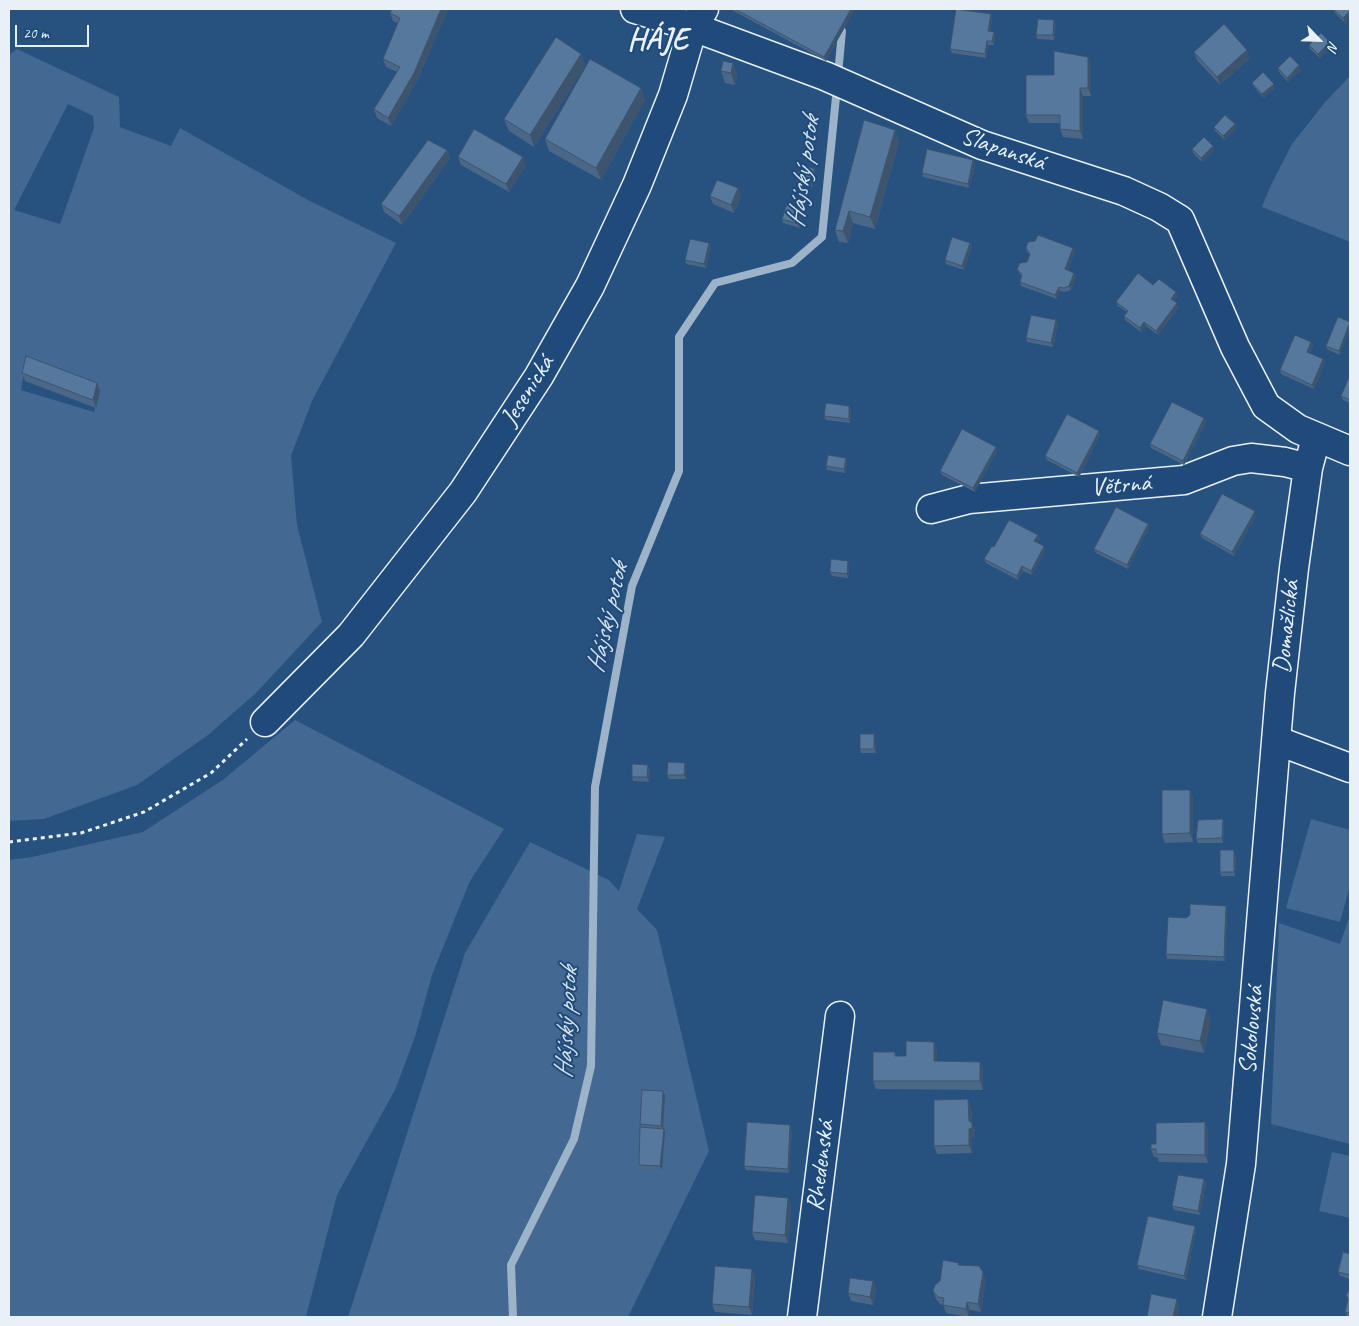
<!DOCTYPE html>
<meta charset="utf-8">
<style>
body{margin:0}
#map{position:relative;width:1359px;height:1326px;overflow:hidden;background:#27517f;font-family:Caveat,sans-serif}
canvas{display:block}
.frame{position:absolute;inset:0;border:10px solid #e8f1f8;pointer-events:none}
.north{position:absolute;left:1294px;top:15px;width:50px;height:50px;-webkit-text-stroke:4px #1f4a7a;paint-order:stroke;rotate:114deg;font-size:14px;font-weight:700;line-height:20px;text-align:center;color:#e8f1f8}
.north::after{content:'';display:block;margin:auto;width:18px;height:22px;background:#e8f1f8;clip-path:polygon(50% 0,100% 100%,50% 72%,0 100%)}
.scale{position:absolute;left:15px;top:25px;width:74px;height:22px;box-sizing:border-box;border:2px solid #e8f1f8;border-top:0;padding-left:6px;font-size:15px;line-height:18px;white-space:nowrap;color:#e8f1f8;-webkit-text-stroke:4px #1f4a7a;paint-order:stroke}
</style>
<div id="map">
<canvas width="1359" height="1326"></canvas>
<div class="frame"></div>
<div class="north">N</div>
<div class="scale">20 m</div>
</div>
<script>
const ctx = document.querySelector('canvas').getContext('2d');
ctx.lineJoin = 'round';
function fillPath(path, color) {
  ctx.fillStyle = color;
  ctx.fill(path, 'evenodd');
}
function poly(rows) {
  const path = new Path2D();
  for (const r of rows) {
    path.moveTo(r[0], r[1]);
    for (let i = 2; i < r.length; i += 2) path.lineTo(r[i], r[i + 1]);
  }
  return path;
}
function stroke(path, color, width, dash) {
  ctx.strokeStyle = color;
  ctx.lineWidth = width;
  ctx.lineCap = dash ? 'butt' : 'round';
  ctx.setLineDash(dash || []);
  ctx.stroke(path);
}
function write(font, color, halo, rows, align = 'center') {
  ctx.font = font + ' Caveat,sans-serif';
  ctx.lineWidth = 4;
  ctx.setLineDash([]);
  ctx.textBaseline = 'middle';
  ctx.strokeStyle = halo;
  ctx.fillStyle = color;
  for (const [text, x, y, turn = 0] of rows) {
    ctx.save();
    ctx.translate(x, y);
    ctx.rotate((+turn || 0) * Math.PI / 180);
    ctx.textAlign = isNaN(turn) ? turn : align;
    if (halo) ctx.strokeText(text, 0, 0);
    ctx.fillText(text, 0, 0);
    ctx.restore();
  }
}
const green = poly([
 [17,49,119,97,120,127,171,146,180,128,308,200,396,243,312,401,291,456,297,525,322,622,256,693,208,735,137,785,44,819,9,821,9,55],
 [68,104,93,116,94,128,60,224,14,210],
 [26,362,45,367,100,390,94,412,21,390],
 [1350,76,1350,242,1262,207,1270,187,1292,144,1326,101],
 [295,720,504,829,470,881,432,975,415,1037,395,1090,337,1195,306,1317,9,1317,9,860,32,857,143,832,224,779],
 [1311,819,1350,830,1350,886,1340,922,1286,908],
 [637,834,665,837,637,909,657,930,709,1151,628,1317,348,1317,465,953,530,842,609,880,619,891],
 [1350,915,1350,1144,1271,1124,1279,923,1340,944],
 [1332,1152,1350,1156,1350,1218,1319,1211]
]);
const stream = poly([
 [825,9,842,31,838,75],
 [513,1317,511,1265,574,1139,591,1066,595,787,632,586,679,471,679,337,715,283,792,263,822,237,837,87]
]);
const path = poly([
 [9,842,81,833,144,812,211,773,247,739]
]);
const street = poly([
 [931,509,969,499,1184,480,1233,461,1251,458,1285,462,1308,468],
 [265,722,351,635,463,492,539,376,590,286,637,185,673,95,693,27,704,9],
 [1278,741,1350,768],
 [802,1317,840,1016],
 [1217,1317,1241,1164,1280,693,1294,568,1308,468,1316,438]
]);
const secondary = poly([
 [635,9,693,27,825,76,982,145,1124,191,1159,207,1180,220,1235,347,1266,406,1298,429,1350,451]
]);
const wall = poly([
 [448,9,417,81,391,126,377,118,374,109,397,72,386,67,383,59,398,23,393,21,390,13],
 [730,9,855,9,826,61],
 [1333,9,1350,9,1350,16,1345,23,1335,13],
 [991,14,992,19,990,31,995,36,994,45,988,45,986,58,952,53,950,49],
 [1056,24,1054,40,1037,39,1036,35],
 [1330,42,1332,46,1320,58,1310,49,1309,45],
 [1194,52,1250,58,1220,85,1197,60],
 [581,54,585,66,534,147,509,131,504,119],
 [1088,57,1091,65,1091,96,1083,96,1083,139,1063,137,1060,129,1060,123,1029,123,1026,115,1054,75],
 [733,63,737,75,735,85,725,83,721,71],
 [1278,68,1301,70,1288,82,1279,72],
 [1252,83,1275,88,1264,98,1254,87],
 [641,88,645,100,601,180,549,151,545,139],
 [1235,124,1236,128,1225,140,1215,131,1214,127],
 [895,130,899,142,875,229,853,223,848,243,839,242,835,230],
 [1213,146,1214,150,1202,162,1193,153,1192,149],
 [447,150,450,158,402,225,384,212,381,204],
 [458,157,526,165,509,192,461,165],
 [975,164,969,188,923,177,922,173],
 [816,173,812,187,798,182,796,178],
 [738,188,741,196,734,213,713,204,710,196],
 [801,212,799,218,801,222,800,228,783,223,782,219],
 [970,243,972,247,964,270,946,264,945,260],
 [711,247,706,268,686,264,685,260],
 [1026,248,1073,248,1075,252,1068,270,1076,277,1071,290,1065,292,1060,291,1057,299,1021,286,1020,282,1022,277,1019,273,1017,269,1027,262,1030,255,1027,252],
 [1153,285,1178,296,1174,301,1179,307,1158,335,1146,326,1141,332,1125,320,1124,316,1127,312,1118,306,1116,302],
 [1338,317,1340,355,1328,350,1326,346],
 [1058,324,1053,347,1027,342,1026,338],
 [1311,342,1313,346,1310,353,1325,363,1314,389,1281,374,1280,370],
 [22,373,100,391,96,408,25,381],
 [1350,375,1350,403,1343,400,1341,396],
 [849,406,851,410,850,423,826,420,824,416],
 [1204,418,1206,422,1184,465,1151,448,1150,444],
 [1100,435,1079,477,1047,460,1045,456],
 [996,447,997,451,975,492,942,475,940,471],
 [846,458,847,462,845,473,827,470,826,466],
 [1256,515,1234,556,1202,538,1200,534],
 [1148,524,1149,528,1128,569,1096,553,1094,549],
 [1038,535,1040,539,1037,543,1045,550,1032,575,1023,571,1018,580,986,563,984,559,994,547],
 [848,561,849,565,848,578,832,576,830,572],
 [875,739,876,753,861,753,860,749],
 [686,767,686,779,669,779,667,775],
 [650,769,649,782,633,781,632,777],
 [1190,790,1193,798,1193,842,1165,843,1162,834],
 [1224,823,1223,843,1198,843,1196,839],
 [1236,854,1235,876,1221,876,1220,872],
 [1226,906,1227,910,1225,961,1167,959,1166,954,1186,918],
 [1207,1009,1211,1021,1204,1053,1161,1045,1157,1033],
 [934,1042,937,1050,937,1061,980,1062,983,1070,983,1090,876,1089,873,1081,895,1052,896,1056,906,1056],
 [665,1095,663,1129,664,1129,665,1133,662,1170,640,1169,639,1165,641,1127,640,1124],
 [971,1107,972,1123,975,1131,975,1136,972,1138,972,1153,937,1154,934,1146],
 [792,1130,789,1173,746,1170,744,1166],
 [1208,1130,1208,1163,1159,1162,1157,1157,1154,1157,1151,1149,1156,1144],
 [1204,1179,1206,1183,1200,1215,1174,1210,1172,1206],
 [791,1206,788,1243,755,1240,752,1232],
 [1195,1226,1196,1230,1186,1280,1139,1269,1137,1265],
 [1350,1254,1350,1279,1340,1276,1338,1272],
 [960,1265,986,1280,981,1312,970,1310,969,1317,946,1313,943,1305,941,1305,936,1299,933,1291],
 [755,1277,752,1315,715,1312,712,1304],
 [873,1281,876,1289,873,1305,851,1301,848,1293],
 [1350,1289,1350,1317,1347,1316,1345,1312,1348,1300,1346,1295]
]);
const shadedWall = poly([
 [441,9,448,9,417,81,391,126,388,118],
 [851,9,855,9,826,61,824,57],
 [1350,11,1350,16,1345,23,1343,18],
 [991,14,992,19,990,35,988,31],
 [1054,20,1056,24,1054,40,1053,35],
 [994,32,995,36,994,45,992,41],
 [987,41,988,45,986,58,985,54],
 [1330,42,1332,46,1320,58,1318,54],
 [1247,50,1250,58,1220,85,1217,77],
 [581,54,585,66,534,147,530,135],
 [1088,57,1091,65,1091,96,1088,88],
 [733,63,737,75,735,85,731,73],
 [1299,65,1301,70,1288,82,1287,78],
 [1274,84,1275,88,1264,98,1262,94],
 [641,88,645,100,601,180,596,168],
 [1080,88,1083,96,1083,139,1080,131],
 [1235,124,1236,128,1225,140,1223,136],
 [895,130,899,142,875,229,870,217],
 [1213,146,1214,150,1202,162,1201,158],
 [447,150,450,158,402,225,399,216],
 [523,157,526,165,509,192,506,184],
 [973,160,975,164,969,188,968,184],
 [815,169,816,173,812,187,810,183],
 [738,188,741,196,734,213,731,205],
 [799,208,801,212,798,221,796,217],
 [849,211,853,223,848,243,843,231],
 [800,218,801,222,800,228,798,224],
 [709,243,711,247,706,268,704,264],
 [970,243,972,247,964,270,962,266],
 [1073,248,1075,252,1067,273,1065,269],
 [1074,273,1076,277,1071,290,1069,286],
 [1059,287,1060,291,1057,299,1055,295],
 [1176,292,1178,296,1173,303,1171,299],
 [1177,303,1179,307,1158,335,1156,331],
 [1056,320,1058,324,1053,347,1051,343],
 [1144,322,1146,326,1141,332,1140,328],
 [1350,322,1350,330,1340,355,1339,351],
 [1311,342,1313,346,1308,356,1307,352],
 [1323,359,1325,363,1314,389,1312,385],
 [97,383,100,391,96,408,93,400],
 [849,406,851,410,850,423,849,419],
 [1204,418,1206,422,1184,465,1183,461],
 [1099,431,1100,435,1079,477,1077,473],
 [996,447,997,451,975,492,973,488],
 [846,458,847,462,845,473,844,469],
 [1255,511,1256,515,1234,556,1232,552],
 [1148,524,1149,528,1128,569,1127,565],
 [1038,535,1040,539,1036,546,1034,541],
 [1044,546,1045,550,1032,575,1031,571],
 [848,561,849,565,848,578,847,574],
 [1022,566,1023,571,1018,580,1017,576],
 [874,734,875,739,876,753,874,749],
 [685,763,686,767,686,779,684,775],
 [648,765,650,769,649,782,647,777],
 [1190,790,1193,798,1193,842,1190,833],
 [1223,819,1224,823,1223,843,1222,838],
 [1234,850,1236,854,1235,876,1234,872],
 [1226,906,1227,910,1225,961,1224,957],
 [1207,1009,1211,1021,1204,1053,1200,1041],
 [934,1042,937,1050,937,1069,934,1061],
 [980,1062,983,1070,983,1090,980,1081],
 [663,1091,665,1095,663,1130,661,1126],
 [968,1099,971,1107,972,1123,975,1131,975,1136,972,1138,972,1153,969,1145],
 [1205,1122,1208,1130,1208,1163,1205,1155],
 [790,1125,792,1130,789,1173,788,1169],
 [664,1129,665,1133,662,1170,660,1166],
 [1204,1179,1206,1183,1200,1215,1198,1211],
 [788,1198,791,1206,788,1243,785,1235],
 [1195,1226,1196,1230,1186,1280,1184,1276],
 [752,1269,755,1277,752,1315,749,1307],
 [983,1272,986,1280,981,1312,978,1304],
 [873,1281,876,1289,873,1305,870,1297],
 [1177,1299,1180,1307,1178,1317,1173,1317],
 [967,1302,970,1310,969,1317,966,1309]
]);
const building = poly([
 [392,9,441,9,414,73,388,118,374,109,400,67,383,59,400,18,390,13,392,9],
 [735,9,851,9,824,57,735,9],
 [956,9,991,14,988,31,994,32,992,41,987,41,985,54,950,49,956,9],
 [1333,9,1350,9,1350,11,1343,18,1333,9],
 [1038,19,1054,20,1053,35,1036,35,1038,19],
 [1224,24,1247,50,1217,77,1194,52,1224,24],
 [1321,33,1330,42,1318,54,1309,45,1321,33],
 [556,37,581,54,530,135,504,119,556,37],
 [1054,51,1088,57,1088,88,1080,88,1080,131,1060,129,1060,115,1026,115,1026,75,1054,75,1054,51],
 [1290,56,1299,65,1287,78,1278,68,1290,56],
 [590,59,641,88,596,168,545,139,590,59],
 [723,61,733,63,731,73,721,71,723,61],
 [1263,72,1274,84,1262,94,1252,83,1263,72],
 [1225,115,1235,124,1223,136,1214,127,1225,115],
 [864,120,895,130,870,217,849,211,843,231,835,230,864,120],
 [474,129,523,157,506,184,458,157,474,129],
 [1204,137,1213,146,1201,158,1192,149,1204,137],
 [428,140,447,150,399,216,381,204,428,140],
 [927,149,973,160,968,184,922,173,927,149],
 [801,164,815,169,810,183,796,178,801,164],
 [717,180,738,188,731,205,710,196,717,180],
 [787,204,799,208,796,217,800,218,798,224,782,219,787,204],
 [1038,235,1073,248,1065,269,1074,273,1069,286,1064,288,1059,287,1055,295,1020,282,1022,275,1017,269,1020,263,1027,262,1030,254,1026,248,1028,242,1035,241,1038,235],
 [952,237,970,243,962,266,945,260,952,237],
 [690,239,709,243,704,264,685,260,690,239],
 [1138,273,1153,285,1159,279,1176,292,1171,299,1177,303,1156,331,1144,322,1140,328,1124,316,1128,311,1116,302,1138,273],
 [1031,315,1056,320,1051,343,1026,338,1031,315],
 [1338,317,1350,322,1339,351,1326,346,1338,317],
 [1295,335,1311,342,1307,352,1323,359,1312,385,1280,370,1295,335],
 [26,356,97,383,93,400,22,373,26,356],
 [1350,375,1350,400,1341,396,1350,375],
 [1172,402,1204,418,1183,461,1150,444,1172,402],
 [826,403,849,406,849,419,824,416,826,403],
 [1067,414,1099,431,1077,473,1045,456,1067,414],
 [962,429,996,447,973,488,940,471,962,429],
 [828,455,846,458,844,469,826,466,828,455],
 [1222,494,1255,511,1232,552,1200,534,1222,494],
 [1116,507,1148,524,1127,565,1094,549,1116,507],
 [1009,520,1038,535,1034,541,1044,546,1031,571,1022,566,1017,576,984,559,992,546,994,547,1009,520],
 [831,559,848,561,847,574,830,572,831,559],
 [860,734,874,734,874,749,860,749,860,734],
 [668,762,685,763,684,775,667,775,668,762],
 [632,764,648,765,647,777,632,777,632,764],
 [1162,790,1190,790,1190,833,1162,834,1162,790],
 [1223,819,1222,838,1196,839,1198,820,1223,819],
 [1220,850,1234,850,1234,872,1220,872,1220,850],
 [1190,904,1226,906,1224,957,1166,954,1168,917,1186,918,1190,915,1190,904],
 [1163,1000,1207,1009,1200,1041,1157,1033,1163,1000],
 [906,1041,934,1042,934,1061,980,1062,980,1081,873,1081,873,1052,895,1052,895,1056,906,1056,906,1041],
 [642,1090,663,1091,661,1126,640,1124,642,1090],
 [968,1099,969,1121,972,1123,972,1128,969,1129,969,1145,934,1146,934,1100,968,1099],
 [747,1122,790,1125,788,1169,744,1166,747,1122],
 [1205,1122,1205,1155,1156,1154,1156,1149,1151,1149,1151,1144,1156,1144,1156,1123,1205,1122],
 [640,1127,664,1129,660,1166,639,1165,640,1127],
 [1178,1175,1204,1179,1198,1211,1172,1206,1178,1175],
 [755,1195,788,1198,785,1235,752,1232,755,1195],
 [1148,1216,1195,1226,1184,1276,1137,1265,1148,1216],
 [1343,1252,1350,1254,1350,1275,1338,1272,1343,1252],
 [943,1260,959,1263,958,1265,979,1266,983,1272,978,1304,967,1302,966,1309,943,1305,944,1298,938,1297,933,1291,935,1285,940,1281,943,1260],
 [715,1266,752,1269,749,1307,712,1304,715,1266],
 [850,1278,873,1281,870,1297,848,1293,850,1278],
 [1350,1289,1350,1313,1345,1312,1348,1299,1346,1295,1350,1289],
 [1151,1294,1177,1299,1173,1317,1147,1317,1151,1294]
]);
const streetNames = [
 ["Slapanská",1003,150,19],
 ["Jesenická",528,391,-58],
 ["Větrná",1121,486,-5],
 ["Domažlická",1287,627,-84],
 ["Sokolovská",1252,1030,-85],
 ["Rhedenská",821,1166,-83]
];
const waterNames = [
 ["Hájský potok",804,172,-82],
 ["Hájský potok",608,618,-77],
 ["Hájský potok",567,1023,-87]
];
const districtNames = [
 ["HÁJE",658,41]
];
fillPath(green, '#436891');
stroke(stream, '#9db3c9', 8);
stroke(street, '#e8f1f8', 31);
stroke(secondary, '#e8f1f8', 31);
stroke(path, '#e8f1f8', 3, [4, 4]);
stroke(street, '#1f4a7a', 28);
stroke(secondary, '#1f4a7a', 28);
fillPath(wall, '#4b6787');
fillPath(shadedWall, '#3d546e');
fillPath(building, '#57789d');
stroke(building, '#3d546e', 1);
write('25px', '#e8f1f8', '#1f4a7a', streetNames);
write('italic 26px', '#d5e2ec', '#1f4a7a', waterNames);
ctx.letterSpacing = '1px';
write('bold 30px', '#e8f1f8', '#1f4a7a', districtNames);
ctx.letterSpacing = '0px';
</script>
